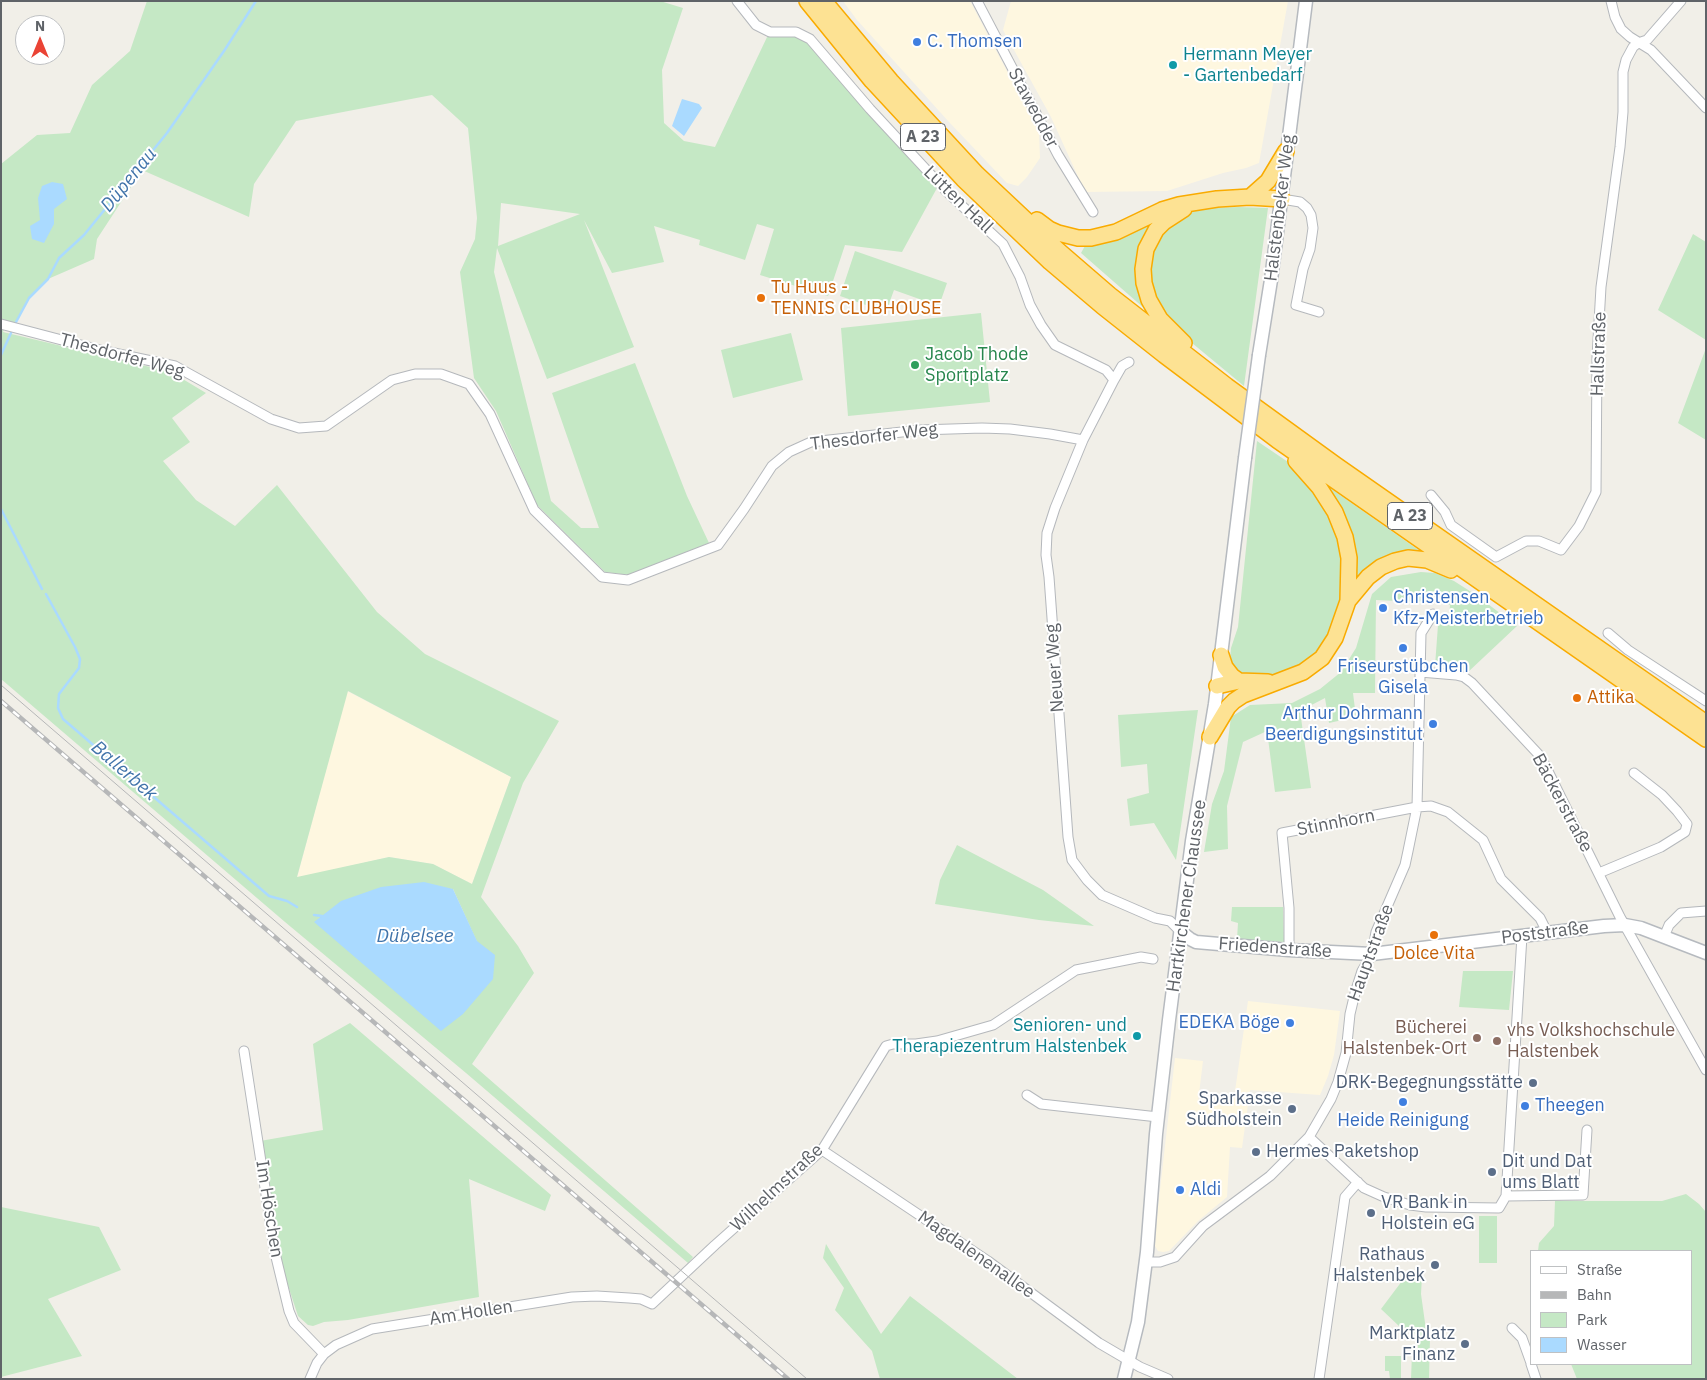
<!DOCTYPE html>
<meta charset="utf-8">
<style>
body{margin:0}
#map{position:relative;width:1707px;height:1380px;overflow:hidden;background:#f1efe8;font-family:"IBM Plex Sans",sans-serif}
canvas{display:block}
.frame{position:absolute;inset:0;border:2px solid #5f6368;pointer-events:none}
.legend{position:absolute;left:1530px;top:1250px;width:162px;height:115px;box-sizing:border-box;background:#fff;border:1px solid #bfc1c3;margin:0;padding:6px 9px;list-style:none;font-size:15px;color:#5f6368}
.legend li{display:flex;align-items:center;gap:10px;height:25px}
.legend b{width:25px;border:1px solid #bfc1c3}
.north{position:absolute;left:15px;top:15px;width:50px;height:50px;box-sizing:border-box;background:#fff;border:1px solid #bfc1c3;border-radius:50%;rotate:0deg;font-size:14px;font-weight:700;line-height:20px;text-align:center;color:#5f6368}
.north::after{content:'';display:block;margin:auto;width:18px;height:22px;background:#ea4335;clip-path:polygon(50% 0,100% 100%,50% 72%,0 100%)}
</style>
<div id="map">
<canvas width="1707" height="1380"></canvas>
<div class="frame"></div>
<ul class="legend">
<li><b style="height:6px;background:#fff"></b>Straße</li>
<li><b style="height:6px;background:#b6b7b8"></b>Bahn</li>
<li><b style="height:14px;background:#c5e8c5"></b>Park</li>
<li><b style="height:14px;background:#aadaff"></b>Wasser</li>
</ul>
<div class="north">N</div>
</div>
<script>
const ctx = document.querySelector('canvas').getContext('2d');
ctx.lineJoin = 'round';
function fillPath(path, color) {
  ctx.fillStyle = color;
  ctx.fill(path, 'evenodd');
}
function poly(rows) {
  const path = new Path2D();
  for (const r of rows) {
    path.moveTo(r[0], r[1]);
    for (let i = 2; i < r.length; i += 2) path.lineTo(r[i], r[i + 1]);
  }
  return path;
}
function stroke(path, color, width, dash) {
  ctx.strokeStyle = color;
  ctx.lineWidth = width;
  ctx.lineCap = dash ? 'butt' : 'round';
  ctx.setLineDash(dash || []);
  ctx.stroke(path);
}
function write(font, color, halo, rows, align = 'center') {
  ctx.font = font + ' "IBM Plex Sans",sans-serif';
  ctx.lineWidth = 4;
  ctx.setLineDash([]);
  ctx.textBaseline = 'middle';
  ctx.strokeStyle = halo;
  ctx.fillStyle = color;
  for (const [text, x, y, turn = 0] of rows) {
    ctx.save();
    ctx.translate(x, y);
    ctx.rotate((+turn || 0) * Math.PI / 180);
    ctx.textAlign = isNaN(turn) ? turn : align;
    if (halo) ctx.strokeText(text, 0, 0);
    ctx.fillText(text, 0, 0);
    ctx.restore();
  }
}
const commercial = poly([
 [843,1,970,1,1039,132,1040,158,1027,177,1018,186,1007,183,949,122,857,20],
 [1011,1,1288,1,1259,163,1246,168,1223,173,1167,191,1085,192,1051,117,1003,30],
 [347,691,511,777,472,884,433,864,389,857,297,878],
 [1248,1001,1340,1011,1334,1055,1328,1076,1320,1095,1250,1090,1242,1148,1230,1147,1227,1197,1198,1221,1169,1251,1163,1252,1158,1251,1155,1246,1156,1225,1175,1058,1203,1061,1198,1102,1233,1105]
]);
const green = poly([
 [147,1,660,1,683,8,662,70,664,123,684,141,715,147,768,35,797,35,810,42,937,188,902,252,845,245,828,296,760,275,774,229,757,224,745,260,699,245,700,240,654,226,664,262,612,273,584,220,634,347,547,379,497,248,494,272,551,501,581,528,599,528,552,393,635,363,687,496,709,543,629,575,605,572,537,505,496,411,474,378,460,272,475,239,477,218,468,128,432,95,296,121,254,184,249,217,142,170,97,239,94,259,48,279,29,298,15,324,7,322,3,332,171,372,206,393,172,418,190,442,163,461,196,500,235,526,277,485,377,612,425,654,559,721,523,783,481,897,518,946,534,973,472,1064,693,1257,688,1263,466,1073,285,922,1,679,1,164,37,135,70,133,92,85,130,51],
 [501,203,580,214,498,246],
 [348,691,511,777,472,884,433,864,389,857,297,877],
 [381,887,453,889,477,942],
 [1239,207,1268,208,1244,386,1192,343,1173,325,1158,306,1147,272,1158,236,1181,216,1203,208],
 [1165,212,1142,247,1153,316,1081,253,1086,244],
 [1693,234,1706,242,1706,340,1658,310],
 [855,251,947,283,939,306,894,290,886,312,840,296],
 [981,313,990,402,848,416,841,328],
 [791,333,803,380,733,398,721,350],
 [1706,348,1706,440,1678,423],
 [1257,441,1291,464,1324,500,1342,547,1342,595,1329,639,1316,656,1285,674,1256,676,1242,675,1237,673,1231,664,1230,659,1231,648,1238,627],
 [1330,488,1420,551,1418,554,1355,585,1327,491],
 [1421,572,1435,573,1454,581,1476,595,1517,626,1467,673,1458,667,1435,666,1438,625,1449,618,1450,605,1435,597,1418,602,1376,600,1375,693,1353,693,1356,717,1329,723,1325,698,1300,711,1311,788,1275,792,1267,731,1243,742,1227,806,1228,849,1204,852,1212,804,1224,771,1231,717,1250,705,1292,703,1320,689,1341,672,1356,648,1372,594,1391,577],
 [1198,710,1176,860,1154,823,1130,826,1127,799,1149,793,1147,764,1121,767,1118,715],
 [957,845,1043,890,1094,926,1039,920,935,904,940,880],
 [1232,907,1283,907,1284,942,1237,939,1238,923,1231,921],
 [1463,971,1513,971,1509,1010,1459,1007],
 [350,1023,551,1195,545,1211,469,1179,479,1297,348,1320,324,1322,313,1326,308,1325,298,1316,281,1264,260,1141,323,1130,313,1044],
 [1686,1194,1699,1204,1706,1212,1706,1379,1577,1379,1571,1364,1691,1364,1691,1251,1538,1251,1539,1243,1554,1226,1555,1201,1662,1201],
 [1,1207,99,1227,121,1270,48,1299,82,1356,1,1377],
 [1479,1216,1497,1216,1497,1263,1479,1263],
 [826,1244,881,1334,910,1296,1018,1379,880,1379,872,1351,835,1310,844,1288,823,1258],
 [1408,1273,1422,1276,1421,1294,1426,1330,1429,1334,1430,1338,1429,1379,1411,1379,1412,1353,1418,1351,1418,1335,1400,1327,1381,1309],
 [1385,1356,1401,1356,1401,1379,1390,1379,1389,1371,1385,1371]
]);
const water = poly([
 [682,99,699,104,702,108,684,136,672,126],
 [52,182,63,184,67,199,54,209,54,224,44,243,32,239,30,226,40,220,38,198,42,186],
 [424,882,453,889,477,941,495,955,493,979,463,1014,441,1031,314,922,341,901,381,887]
]);
const stream = poly([
 [1,355,15,324,29,298,48,279,59,258,84,235,167,133,224,51,256,1],
 [1,509,42,589],
 [46,594,75,647,80,659,79,668,59,694,58,708,63,719,269,896,287,901,297,907],
 [314,915,322,916]
]);
const street = poly([
 [737,1,756,25,770,32,796,32,810,39,870,109,946,191,1003,244,1020,277,1030,305,1041,325,1055,345,1106,370,1114,380],
 [977,1,1058,155,1093,212],
 [1611,1,1615,17,1621,29,1630,37,1651,50,1706,108],
 [1282,199,1300,202,1307,208,1311,215,1313,228,1310,249,1303,269,1296,305,1319,312],
 [1,324,100,350,175,366,271,419,299,428,326,426,392,380,415,374,441,374,469,384,490,414,534,510,602,577,628,580,718,545,744,509,772,466,789,452,811,442,920,430,982,428,1010,429,1050,434,1083,440],
 [1129,362,1122,366,1114,380,1083,440,1055,508,1047,533,1046,555,1049,577,1068,837,1072,860,1087,880,1102,895,1155,918,1170,921,1181,932],
 [1431,495,1445,512,1451,525,1496,557,1526,541,1539,541,1561,550,1579,526,1596,492,1597,357,1601,287,1620,147,1623,112,1623,72,1626,60,1633,47,1638,43,1647,40,1681,1],
 [1608,633,1628,650,1706,701],
 [1420,672,1456,675,1464,677,1472,683,1541,757,1620,917,1706,1070],
 [1599,873,1661,847,1685,832,1687,824,1677,811,1662,795,1634,773],
 [1664,937,1669,925,1681,913,1706,911],
 [1289,950,1289,908,1282,833,1417,807,1431,806,1448,812,1483,840,1501,879,1540,918,1544,926,1545,933],
 [244,1051,275,1253,289,1311,294,1323,324,1354],
 [1027,1095,1041,1104,1158,1117],
 [1309,1137,1364,1188,1384,1197,1410,1205,1426,1207,1499,1208,1506,1196,1522,936],
 [822,1150,988,1261,1099,1343,1140,1367,1168,1379],
 [1506,1196,1583,1195,1587,1130],
 [1146,1262,1160,1262,1175,1257,1203,1226,1270,1176,1309,1137,1331,1099,1338,1082,1346,1053,1350,1014,1355,993,1362,971,1372,954,1376,932,1405,865,1408,851,1417,807,1421,633,1433,614],
 [1512,1328,1522,1338,1531,1363],
 [1531,1364,1536,1379],
 [310,1379,317,1363,324,1354,336,1345,372,1329,572,1297,597,1296,629,1298,641,1299,652,1304,715,1245,822,1150,886,1046,893,1044,916,1044,937,1041,993,1025,1076,970,1141,957,1153,959],
 [1319,1379,1345,1197,1358,1182]
]);
const secondary = poly([
 [1259,355,1271,280,1306,1],
 [1181,932,1190,939,1196,942,1289,950,1372,954,1604,926,1625,925,1641,928,1706,953],
 [1124,1379,1138,1322,1147,1252,1156,1134,1169,1020,1192,841,1215,704,1245,458]
]);
const highway = poly([
 [807,1,872,81,963,179,1050,262,1102,306,1164,355,1277,440,1706,739],
 [824,1,891,81,977,174,1059,251,1110,295,1227,386,1336,465,1706,723],
 [1250,197,1268,181,1286,151],
 [1184,209,1164,222,1156,230,1146,249,1143,269,1144,283,1149,300,1160,319,1184,343],
 [1037,220,1049,229,1058,233,1078,238,1091,238,1116,232,1162,210,1179,205,1217,199,1250,197,1282,199],
 [1348,601,1368,577,1381,567,1395,561,1408,558,1427,560,1451,570],
 [1221,655,1225,667,1232,676,1239,681],
 [1217,686,1239,681,1268,682],
 [1210,737,1228,707,1234,701,1243,695,1303,672,1322,658,1335,638,1348,601,1349,558,1345,537,1335,512,1319,487,1296,461]
]);
const tram = poly([
 [1,685,807,1379]
]);
const rail = poly([
 [1,701,788,1379]
]);
const secondaryBridge = poly([
 [1245,458,1259,355]
]);
const markers = [
 [917,42,5,"#3f7fe0"],
 [1173,65,5,"#0f9aa8"],
 [761,298,5,"#e8710a"],
 [915,365,5,"#2e9e5b"],
 [1383,608,5,"#3f7fe0"],
 [1403,648,5,"#3f7fe0"],
 [1577,698,5,"#e8710a"],
 [1433,724,5,"#3f7fe0"],
 [1434,935,5,"#e8710a"],
 [1290,1023,5,"#3f7fe0"],
 [1137,1036,5,"#0f9aa8"],
 [1477,1038,5,"#8d6e63"],
 [1497,1041,5,"#8d6e63"],
 [1533,1083,5,"#5c6f8a"],
 [1403,1102,5,"#3f7fe0"],
 [1525,1106,5,"#3f7fe0"],
 [1292,1109,5,"#5c6f8a"],
 [1256,1152,5,"#5c6f8a"],
 [1492,1172,5,"#5c6f8a"],
 [1180,1190,5,"#3f7fe0"],
 [1371,1213,5,"#5c6f8a"],
 [1435,1265,5,"#5c6f8a"],
 [1465,1344,5,"#5c6f8a"]
];
const shields = [
 [923,137,45],
 [1410,516,45]
];
const shieldNames = [
 ["A 23",923,137],
 ["A 23",1410,516]
];
const shopNames = [
 ["C. Thomsen",927,42],
 ["Christensen",1393,598],
 ["Kfz-Meisterbetrieb",1393,619],
 ["Friseurstübchen",1403,667,"center"],
 ["Gisela",1403,688,"center"],
 ["Arthur Dohrmann",1423,714,"right"],
 ["Beerdigungsinstitut",1423,735,"right"],
 ["EDEKA Böge",1280,1023,"right"],
 ["Theegen",1535,1106],
 ["Heide Reinigung",1403,1121,"center"],
 ["Aldi",1190,1190]
];
const cultureNames = [
 ["Hermann Meyer",1183,55],
 ["- Gartenbedarf",1183,76],
 ["Senioren- und",1127,1026,"right"],
 ["Therapiezentrum Halstenbek",1127,1047,"right"]
];
const streetNames = [
 ["Stawedder",1033,108,62],
 ["Lütten Hall",958,200,44],
 ["Halstenbeker Weg",1280,208,-83],
 ["Hallstraße",1599,354,-88],
 ["Thesdorfer Weg",122,356,15],
 ["Thesdorfer Weg",874,437,-7],
 ["Neuer Weg",1055,668,-94],
 ["Bäckerstraße",1562,803,62],
 ["Stinnhorn",1336,823,-11],
 ["Hartkirchener Chaussee",1187,896,-82],
 ["Poststraße",1545,933,-7],
 ["Friedenstraße",1275,948,4],
 ["Hauptstraße",1371,953,-70],
 ["Wilhelmstraße",777,1188,-43],
 ["Im Höschen",269,1209,81],
 ["Magdalenenallee",976,1255,35],
 ["Am Hollen",471,1313,-9]
];
const foodNames = [
 ["Tu Huus -",771,288],
 ["TENNIS CLUBHOUSE",771,309],
 ["Attika",1587,698],
 ["Dolce Vita",1434,954,"center"]
];
const leisureNames = [
 ["Jacob Thode",925,355],
 ["Sportplatz",925,376]
];
const educationNames = [
 ["Bücherei",1467,1028],
 ["Halstenbek-Ort",1467,1049],
 ["vhs Volkshochschule",1507,1031,"left"],
 ["Halstenbek",1507,1052,"left"]
];
const serviceNames = [
 ["DRK-Begegnungsstätte",1523,1083],
 ["Sparkasse",1282,1099],
 ["Südholstein",1282,1120],
 ["Hermes Paketshop",1266,1152,"left"],
 ["Dit und Dat",1502,1162,"left"],
 ["ums Blatt",1502,1183,"left"],
 ["VR Bank in",1381,1203,"left"],
 ["Holstein eG",1381,1224,"left"],
 ["Rathaus",1425,1255],
 ["Halstenbek",1425,1276],
 ["Marktplatz",1455,1334],
 ["Finanz",1455,1355]
];
const waterNames = [
 ["Düpenau",129,180,-51],
 ["Ballerbek",124,771,41],
 ["Dübelsee",415,937]
];
fillPath(commercial, '#fef7e0');
fillPath(green, '#c5e8c5');
fillPath(water, '#aadaff');
stroke(stream, '#aadaff', 2.5);
stroke(street, '#b5b8bc', 11);
stroke(secondary, '#b6babf', 15);
stroke(highway, '#f9ab00', 18);
stroke(street, '#fff', 9);
stroke(secondary, '#fff', 12);
stroke(highway, '#fde293', 15);
stroke(tram, '#b6b7b8', 1);
stroke(rail, '#b6b7b8', 4.5);
stroke(rail, '#fff', 2.5, [8]);
stroke(secondaryBridge, '#b6babf', 15, []);
stroke(secondaryBridge, '#fff', 12);
for (const [x, y, r, color] of markers) {
  const dot = new Path2D();
  dot.arc(x, y, r, 0, 2 * Math.PI);
  ctx.fillStyle = color;
  ctx.fill(dot);
  stroke(dot, '#fff', 2);
}
for (const [x, y, w] of shields) {
  const box = new Path2D();
  box.roundRect(x - w / 2, y - 13.5, w, 27, 4);
  ctx.fillStyle = '#fff';
  ctx.fill(box);
  stroke(box, '#5f6368', 1);
}
write('bold 16px', '#5f6368', null, shieldNames);
write('18px', '#366cbe', '#fff', shopNames, 'left');
write('18px', '#0d838f', '#fff', cultureNames, 'left');
write('18px', '#5f6368', '#fff', streetNames);
write('18px', '#c56008', '#fff', foodNames, 'left');
write('18px', '#27864d', '#fff', leisureNames, 'left');
write('18px', '#785e54', '#fff', educationNames, 'right');
write('18px', '#4e5e75', '#fff', serviceNames, 'right');
write('italic 19px', '#4174aa', '#fff', waterNames);
</script>
